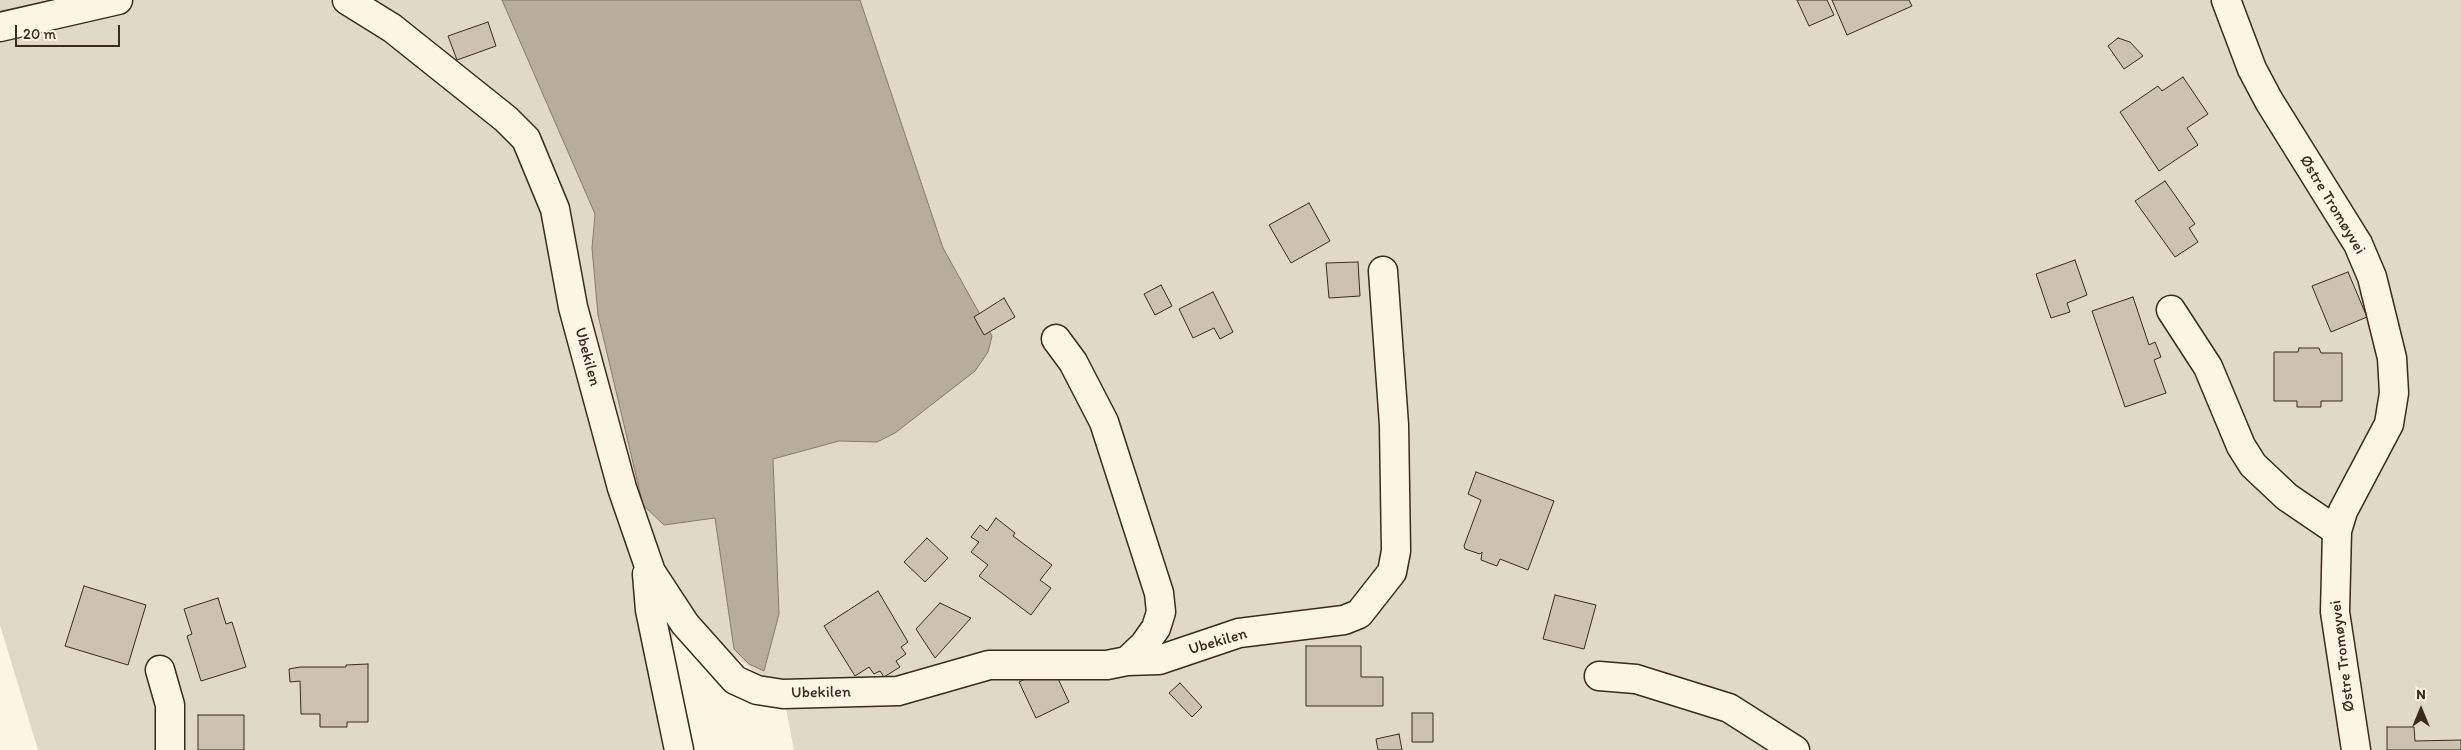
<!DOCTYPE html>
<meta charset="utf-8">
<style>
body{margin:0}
#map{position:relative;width:2461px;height:750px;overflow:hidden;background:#fcf5e5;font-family:Itim,sans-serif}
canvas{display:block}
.north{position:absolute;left:2396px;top:685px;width:50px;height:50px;-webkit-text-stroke:4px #fcf5e5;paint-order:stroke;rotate:0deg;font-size:14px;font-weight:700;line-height:20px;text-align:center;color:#3b2a1e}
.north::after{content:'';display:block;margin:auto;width:18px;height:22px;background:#3b2a1e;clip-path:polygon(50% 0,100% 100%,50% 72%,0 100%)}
.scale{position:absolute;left:15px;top:25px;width:105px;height:22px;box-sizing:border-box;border:2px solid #3b2a1e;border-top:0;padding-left:6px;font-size:15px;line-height:18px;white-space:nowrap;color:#3b2a1e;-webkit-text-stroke:4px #fcf5e5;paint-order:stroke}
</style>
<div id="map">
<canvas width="2461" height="750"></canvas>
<div class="north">N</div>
<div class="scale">20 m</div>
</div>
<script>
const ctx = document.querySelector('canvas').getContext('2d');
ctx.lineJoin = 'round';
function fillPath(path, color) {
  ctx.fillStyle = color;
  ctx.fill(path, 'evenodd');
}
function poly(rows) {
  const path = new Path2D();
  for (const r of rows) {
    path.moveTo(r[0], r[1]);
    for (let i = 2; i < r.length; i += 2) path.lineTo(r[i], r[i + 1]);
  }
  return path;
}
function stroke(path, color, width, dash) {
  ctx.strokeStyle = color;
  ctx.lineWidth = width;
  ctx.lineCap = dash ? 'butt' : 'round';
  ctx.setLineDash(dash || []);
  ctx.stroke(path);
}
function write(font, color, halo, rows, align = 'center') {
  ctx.font = font + ' Itim,sans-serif';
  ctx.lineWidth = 5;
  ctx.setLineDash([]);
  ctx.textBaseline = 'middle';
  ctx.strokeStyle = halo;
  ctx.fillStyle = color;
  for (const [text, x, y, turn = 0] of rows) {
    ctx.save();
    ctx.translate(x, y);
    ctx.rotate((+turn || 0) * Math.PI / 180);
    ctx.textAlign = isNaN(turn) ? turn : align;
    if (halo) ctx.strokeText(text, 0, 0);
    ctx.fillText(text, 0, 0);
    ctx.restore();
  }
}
const green = poly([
 [0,0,502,0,595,214,592,248,598,315,643,505,664,525,715,518,734,649,764,671,779,614,773,459,839,441,877,442,991,337,943,248,860,0,2461,0,2461,750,794,750,786,709,749,667,676,615,660,720,664,750,38,750,0,625]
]);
const water = poly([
 [502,0,860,0,943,248,992,336,988,352,975,371,895,433,877,442,839,441,773,459,779,614,764,671,749,664,734,649,715,518,664,525,643,505,598,315,592,248,595,214,502,0]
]);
const building = poly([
 [1797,0,1827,0,1834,15,1809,26,1797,0],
 [1832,0,1909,0,1912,6,1847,35,1832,0],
 [488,22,496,46,457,60,448,36,488,22],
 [2118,38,2130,42,2143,56,2124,69,2108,46,2118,38],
 [2183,77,2208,114,2187,128,2198,145,2159,171,2120,112,2158,86,2162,91,2183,77],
 [2165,181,2195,224,2189,228,2198,242,2175,257,2135,201,2165,181],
 [1309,203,1330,241,1291,263,1269,225,1309,203],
 [2075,260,2087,295,2067,303,2070,312,2051,318,2036,274,2075,260],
 [1358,262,1360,296,1329,298,1326,263,1358,262],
 [2348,272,2367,317,2331,332,2312,286,2348,272],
 [1161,285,1172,306,1155,315,1144,294,1161,285],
 [1213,292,1233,332,1220,339,1214,328,1193,338,1179,309,1213,292],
 [2133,297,2149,345,2155,342,2161,357,2154,360,2166,393,2125,407,2092,311,2133,297],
 [1004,298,1015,317,984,335,974,317,1004,298],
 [2299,348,2319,348,2321,353,2342,353,2342,401,2321,401,2321,407,2297,407,2297,401,2274,401,2274,352,2298,352,2299,348],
 [1476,472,1554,501,1528,570,1500,559,1497,566,1481,560,1482,552,1480,554,1465,549,1464,546,1481,500,1468,494,1476,472],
 [996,518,1015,533,1013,536,1052,565,1040,580,1051,588,1031,615,979,576,988,565,971,552,979,542,971,537,980,525,987,531,996,518],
 [927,538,948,558,925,582,904,562,927,538],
 [84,586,146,605,128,665,65,646,84,586],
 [878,591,908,642,901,647,906,654,896,661,900,667,884,677,880,671,874,674,869,667,855,676,824,626,878,591],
 [1555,595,1596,605,1584,649,1543,639,1555,595],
 [218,598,226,624,232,622,246,667,201,681,187,636,192,634,184,609,218,598],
 [940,603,971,618,935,658,916,629,940,603],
 [1306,646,1361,646,1361,677,1383,677,1383,706,1306,706,1306,646],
 [368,664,368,722,347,722,347,727,320,727,320,714,301,714,300,681,290,682,289,669,300,667,346,667,346,665,368,664],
 [1052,666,1069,702,1036,718,1019,682,1052,666],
 [1180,683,1202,707,1192,717,1169,693,1180,683],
 [1412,713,1433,713,1433,742,1412,742,1412,713],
 [198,715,244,715,244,750,198,750,198,715],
 [2387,727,2414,727,2415,741,2461,740,2461,750,2387,750,2387,727],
 [1399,734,1402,750,1378,750,1376,739,1399,734]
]);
const minor = poly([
 [347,0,392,28,506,119,526,139,555,209,573,307,622,488,651,572,685,624,735,680,757,690,783,694,898,691,989,665,1107,665,1127,661,1159,660,1239,633,1344,620,1359,614,1392,572,1396,551,1394,425,1383,271],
 [2226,0,2252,69,2269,101,2358,244,2372,277,2392,358,2394,393,2389,424,2343,511,2337,531],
 [0,27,118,0],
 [2171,310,2208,367,2241,446,2253,465,2287,497,2337,531,2335,612,2356,750],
 [1056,339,1073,362,1104,422,1159,593,1161,612,1156,628,1144,645,1127,661],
 [651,572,647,574,650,610,679,750],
 [160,670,170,705,170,750],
 [1599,676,1636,679,1729,708,1795,750]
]);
const streetNames = [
 ["Østre Tromøyvei",2332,205,59],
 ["Ubekilen",587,357,75],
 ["Ubekilen",1218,642,-16],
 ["Østre Tromøyvei",2343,656,-97],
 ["Ubekilen",821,693,-1]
];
fillPath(green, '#e0d8c8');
fillPath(water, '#b7ad9e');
stroke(water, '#85796b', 1);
fillPath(building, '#ccc2b3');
stroke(building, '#3b2a1e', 1);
stroke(minor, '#3b2a1e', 31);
stroke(minor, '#fcf5e5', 28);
write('16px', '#3b2a1e', '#fcf5e5', streetNames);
</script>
